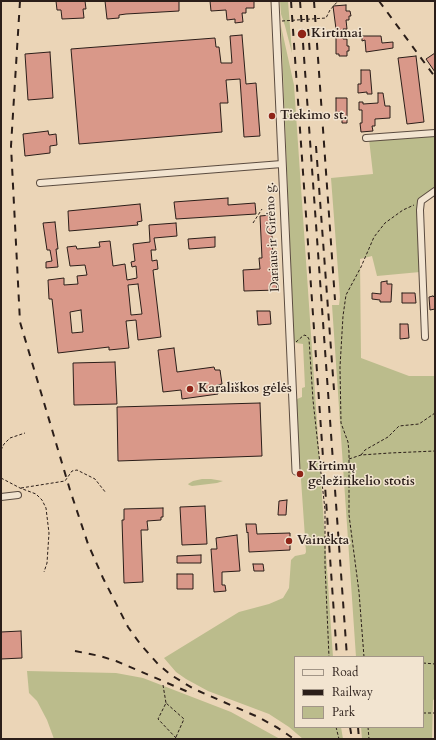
<!DOCTYPE html>
<meta charset="utf-8">
<style>
body{margin:0}
#map{position:relative;width:436px;height:740px;overflow:hidden;background:#ebd5b7;font-family:Cardo,serif}
canvas{display:block}
.frame{position:absolute;inset:0;border:2px solid #2b1e19;pointer-events:none}
.legend{position:absolute;left:294px;top:656px;width:130px;height:72px;box-sizing:border-box;background:#f2e4d0;border:1px solid #a29587;margin:0;padding:5px 7px;list-style:none;font-size:12px;color:#2b1e19}
.legend li{display:flex;align-items:center;gap:8px;height:20px}
.legend b{width:20px;border:1px solid #a29587}
</style>
<div id="map">
<canvas width="436" height="740"></canvas>
<div class="frame"></div>
<ul class="legend">
<li><b style="height:5px;background:#f2e4d0"></b>Road</li>
<li><b style="height:5px;background:#2b1e19"></b>Railway</li>
<li><b style="height:11px;background:#bbbc8c"></b>Park</li>
</ul>
</div>
<script>
const ctx = document.querySelector('canvas').getContext('2d');
ctx.lineJoin = 'round';
function fillPath(path, color) {
  ctx.fillStyle = color;
  ctx.fill(path, 'evenodd');
}
function poly(rows) {
  const path = new Path2D();
  for (const r of rows) {
    path.moveTo(r[0], r[1]);
    for (let i = 2; i < r.length; i += 2) path.lineTo(r[i], r[i + 1]);
  }
  return path;
}
function stroke(path, color, width, dash) {
  ctx.strokeStyle = color;
  ctx.lineWidth = width;
  ctx.lineCap = dash ? 'butt' : 'round';
  ctx.setLineDash(dash || []);
  ctx.stroke(path);
}
function write(font, color, halo, rows, align = 'center') {
  ctx.font = font + ' Cardo,serif';
  ctx.lineWidth = 3;
  ctx.setLineDash([]);
  ctx.textBaseline = 'middle';
  ctx.strokeStyle = halo;
  ctx.fillStyle = color;
  for (const [text, x, y, turn = 0] of rows) {
    ctx.save();
    ctx.translate(x, y);
    ctx.rotate((+turn || 0) * Math.PI / 180);
    ctx.textAlign = isNaN(turn) ? turn : align;
    if (halo) ctx.strokeText(text, 0, 0);
    ctx.fillText(text, 0, 0);
    ctx.restore();
  }
}
const green = poly([
 [280,1,288,1,292,53,285,26,281,14],
 [281,26,294,85,333,657,295,657,295,727,341,727,343,739,303,739,289,727,269,714,208,691,186,679,176,672,164,658,239,612,269,604,283,598,289,588,291,560,295,556,305,554,306,552,300,465,299,465,296,402,297,399,302,397,302,388,305,387,303,344,296,343,294,340],
 [435,135,435,195,417,206,420,272,377,276,372,256,360,259,361,358,409,376,435,376,435,699,433,700,432,739,362,739,361,727,423,727,423,657,356,657,332,305,339,305,340,297,331,178,373,174,369,139],
 [202,479,211,479,223,481,217,483,192,486,189,485,188,484,193,481],
 [27,671,116,673,143,678,231,712,280,739,54,739,47,720,37,701,29,693]
]);
const building = poly([
 [56,1,85,1,86,9,83,9,84,18,62,19,61,10,57,10,56,1],
 [105,1,179,1,179,11,126,14,119,15,119,18,107,19,105,1],
 [210,1,254,1,254,8,246,8,246,13,242,13,243,22,235,23,235,19,227,20,226,10,211,11,210,1],
 [346,5,346,11,350,11,351,16,349,16,349,20,346,20,347,29,343,29,343,39,347,39,347,46,349,46,349,51,347,51,347,56,339,56,339,54,336,54,336,29,333,6,346,5],
 [242,35,246,84,256,83,260,136,244,137,240,79,226,80,228,103,220,103,222,132,79,144,71,49,215,38,216,47,219,47,221,63,232,63,230,36,242,35],
 [362,36,381,36,382,43,393,42,393,48,366,52,365,40,362,41,362,36],
 [50,52,53,98,28,100,25,54,50,52],
 [435,53,435,72,426,59,435,53],
 [416,56,424,122,407,124,398,58,416,56],
 [361,70,370,70,372,94,367,94,367,92,358,93,358,84,361,84,361,70],
 [378,93,383,93,385,106,390,106,390,118,375,119,375,126,372,126,373,131,361,132,360,123,362,123,362,110,359,110,359,102,363,102,363,104,378,103,378,93],
 [336,98,347,98,347,123,342,123,342,114,340,114,340,112,336,113,336,98],
 [48,131,49,135,56,134,57,145,50,146,50,153,25,156,23,134,48,131],
 [228,198,228,205,255,203,256,214,176,219,174,202,228,198],
 [140,204,142,221,137,222,138,225,69,231,68,211,140,204],
 [271,215,273,257,275,257,277,290,244,291,243,270,260,269,259,258,262,258,260,216,271,215],
 [55,222,58,249,56,249,58,267,46,268,46,262,52,261,50,250,47,250,43,223,55,222],
 [176,223,177,236,154,238,156,250,151,250,152,261,157,260,158,269,153,270,161,337,138,340,136,320,126,321,129,348,109,350,109,347,58,353,52,299,49,299,48,280,64,278,64,285,78,284,77,276,87,275,85,265,70,266,67,247,76,246,77,249,100,247,99,242,110,241,113,266,125,264,127,280,137,278,136,266,132,267,131,262,135,261,133,244,150,242,149,225,176,223],
 [138,284,142,314,131,315,128,285,138,284],
 [81,310,83,332,72,333,70,312,81,310],
 [215,237,215,247,189,249,188,239,215,237],
 [387,281,387,284,392,284,391,302,380,302,380,300,372,299,372,293,381,294,381,282,387,281],
 [402,293,415,293,416,303,402,303,402,293],
 [433,296,435,298,435,309,430,310,429,297,433,296],
 [257,311,270,311,271,324,258,325,257,311],
 [400,324,408,324,409,338,400,339,400,324],
 [174,348,177,372,214,367,215,370,220,370,222,384,217,385,218,394,182,399,181,390,163,392,158,350,174,348],
 [115,362,117,404,74,405,73,363,115,362],
 [260,403,262,456,118,461,117,407,260,403],
 [287,500,286,515,278,515,279,501,287,500],
 [205,506,207,544,182,545,180,507,205,506],
 [163,508,163,517,161,517,161,520,147,521,148,530,141,530,143,582,124,583,122,520,124,520,124,509,163,508],
 [246,524,256,524,257,534,290,533,290,550,249,552,248,532,247,533,246,524],
 [237,535,240,571,222,572,222,585,225,585,226,591,214,592,211,549,217,549,216,538,237,535],
 [201,555,201,563,177,563,177,556,201,555],
 [253,564,263,564,264,571,254,571,253,564],
 [177,574,193,574,193,589,177,589,177,574],
 [21,631,22,658,1,659,1,632,21,631]
]);
const path = poly([
 [282,21,326,18,330,10,338,1],
 [253,223,262,209],
 [296,342,304,335,307,336,309,339,313,400,325,510,325,565,329,657],
 [1,450,4,444,10,438,25,433],
 [361,455,365,450,388,437,399,426,419,424,435,413],
 [349,459,361,455,390,453,435,451],
 [1,478,20,488,36,494,42,500,46,508,49,533,47,563,44,572],
 [21,488,65,481,72,471,77,470,95,479,106,493],
 [364,657,359,592,349,515,349,452,348,442,341,423,340,367,343,316,346,295,361,267,374,237,385,223,403,210,414,205],
 [364,657,369,657],
 [423,663,435,664],
 [163,685,166,703],
 [423,713,435,713],
 [336,727,339,739],
 [368,727,369,739],
 [176,737,184,719,166,703,158,719,177,739]
]);
const minor = poly([
 [366,138,435,133],
 [40,183,282,164],
 [425,337,420,210,421,201,435,191],
 [1,497,18,495]
]);
const tertiary = poly([
 [275,1,296,471]
]);
const rail = poly([
 [20,1,11,146,20,322,70,490,88,544,103,578,128,627,141,645,158,664,171,675,194,689,258,717,278,728,294,739],
 [291,1,337,657],
 [300,1,347,657],
 [314,1,335,300],
 [379,1,435,77],
 [307,15,310,55],
 [316,146,334,390],
 [75,651,100,656,116,661,193,694],
 [350,727,352,739],
 [358,727,359,739]
]);
const markers = [
 [302,34,5,"#8f2418"],
 [272,116,4,"#8f2418"],
 [190,389,4,"#8f2418"],
 [300,474,4,"#8f2418"],
 [289,541,4,"#8f2418"]
];
const poiNames = [
 ["Kirtimai",311,34],
 ["Tiekimo st.",280,116],
 ["Karališkos gėlės",198,389],
 ["Kirtimų",308,467],
 ["geležinkelio stotis",308,482],
 ["Vainekta",297,541]
];
const streetNames = [
 ["Dariaus ir Girėno g.",273,237,-93]
];
fillPath(green, '#bbbc8c');
fillPath(building, '#d99889');
stroke(building, '#2b1e19', 1);
stroke(minor, '#5b4c40', 8);
stroke(tertiary, '#5b4c40', 9);
stroke(path, '#2b1e19', 1, [3, 2]);
stroke(minor, '#f2e4d0', 6);
stroke(tertiary, '#f2e4d0', 7);
stroke(rail, '#2b1e19', 2, [7, 7]);
for (const [x, y, r, color] of markers) {
  const dot = new Path2D();
  dot.arc(x, y, r, 0, 2 * Math.PI);
  ctx.fillStyle = color;
  ctx.fill(dot);
  stroke(dot, '#f2e4d0', 1.5);
}
write('bold 13px', '#2b1e19', '#f2e4d0', poiNames, 'left');
write('13px', '#2b1e19', '#f2e4d0', streetNames);
</script>
